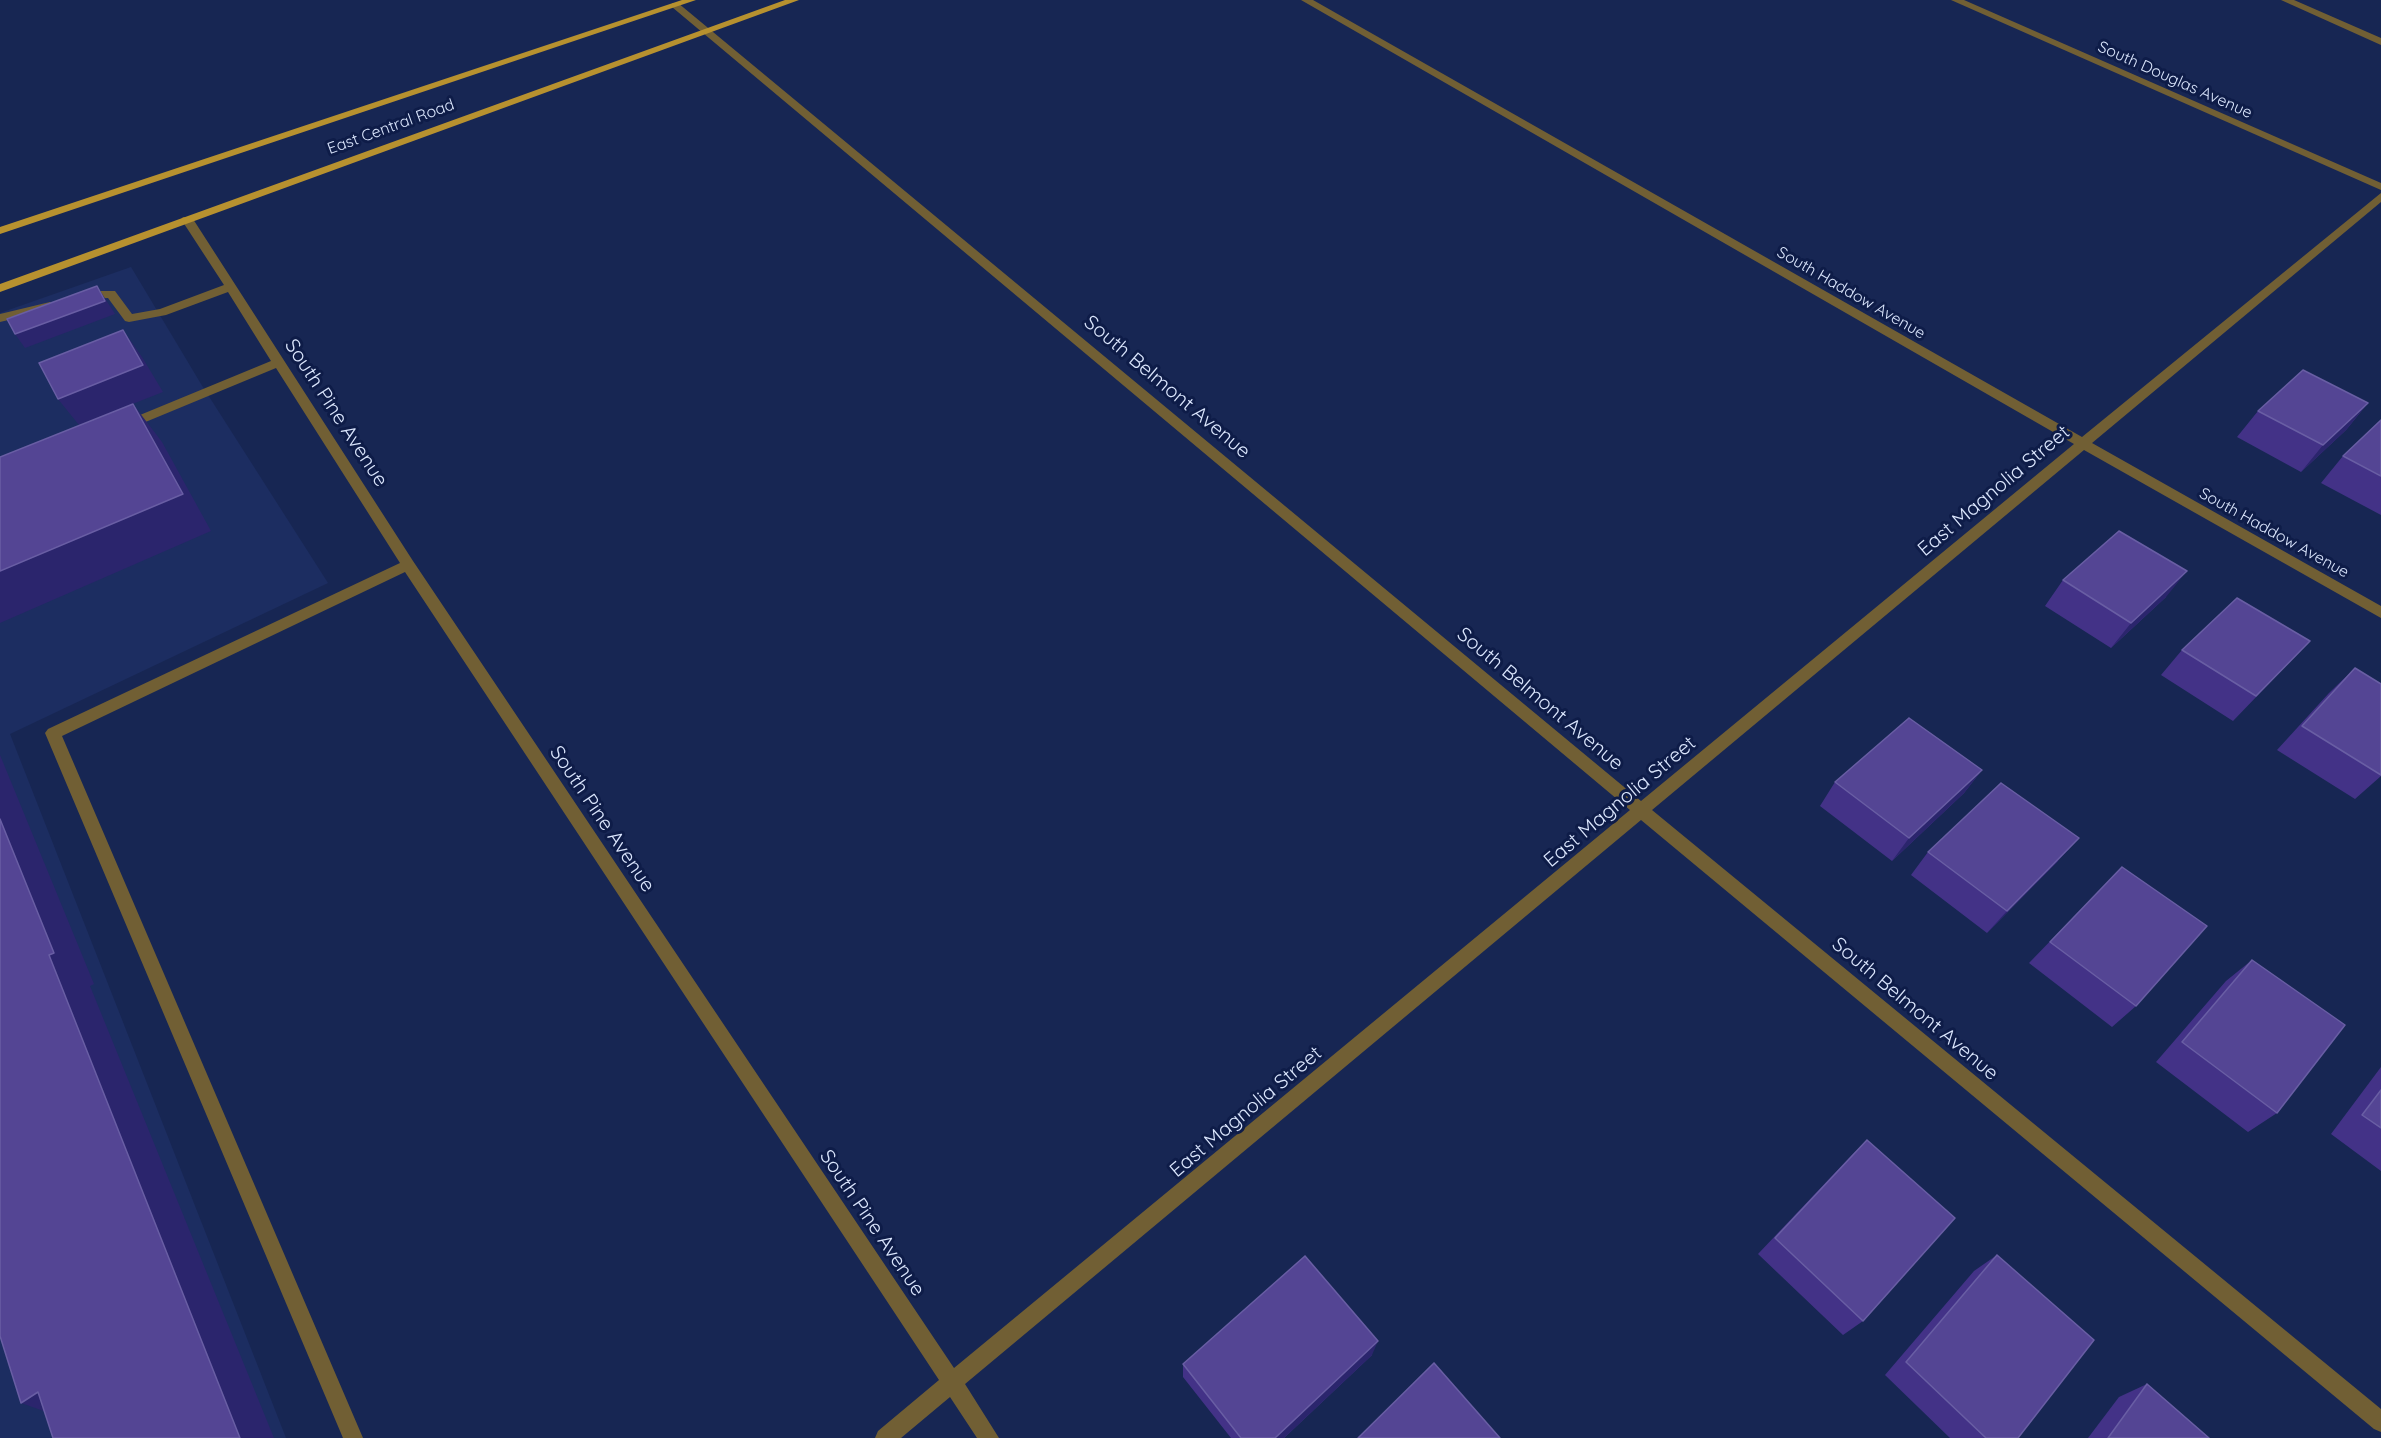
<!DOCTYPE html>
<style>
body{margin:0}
canvas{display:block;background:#172653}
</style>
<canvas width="2381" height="1438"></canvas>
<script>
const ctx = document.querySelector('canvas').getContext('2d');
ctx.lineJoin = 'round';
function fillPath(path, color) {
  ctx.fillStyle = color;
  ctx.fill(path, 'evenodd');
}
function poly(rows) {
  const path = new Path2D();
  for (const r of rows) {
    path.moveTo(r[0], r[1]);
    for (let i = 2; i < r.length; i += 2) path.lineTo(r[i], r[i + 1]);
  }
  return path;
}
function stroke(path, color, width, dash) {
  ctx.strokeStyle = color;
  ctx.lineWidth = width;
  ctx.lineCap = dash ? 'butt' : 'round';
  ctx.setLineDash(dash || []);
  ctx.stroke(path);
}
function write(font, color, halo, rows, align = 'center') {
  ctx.font = font + ' Quicksand,sans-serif';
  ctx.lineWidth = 6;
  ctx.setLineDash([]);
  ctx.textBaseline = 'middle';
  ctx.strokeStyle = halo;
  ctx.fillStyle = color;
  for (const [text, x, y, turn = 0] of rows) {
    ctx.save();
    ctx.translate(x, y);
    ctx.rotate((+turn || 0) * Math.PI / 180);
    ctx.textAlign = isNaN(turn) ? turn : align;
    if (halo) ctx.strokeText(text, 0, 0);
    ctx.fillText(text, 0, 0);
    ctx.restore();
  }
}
const built = poly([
 [131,267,201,384,328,583,10,734,286,1438,0,1438,0,313]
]);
const minor = poly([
 [1301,0,1313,0,2082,437,2381,193,2381,202,2092,443,2381,606,2381,618,2084,450,1652,810,2381,1409,2381,1432,2374,1429,1641,820,965,1384,999,1438,977,1438,950,1397,901,1438,875,1438,878,1431,939,1380,405,572,62,736,363,1438,343,1438,45,733,48,729,400,563,276,368,131,428,123,428,121,425,123,422,271,361,228,292,166,315,129,322,125,321,108,298,84,299,78,295,84,291,115,291,132,314,160,309,224,285,181,219,183,217,191,217,193,219,413,561,954,1368,1630,810,672,7,672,3,678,3,1641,801,2074,444,1301,0],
 [1951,0,1964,0,2381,183,2381,190,1951,0],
 [2281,0,2294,0,2381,38,2381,45,2281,0],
 [50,302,56,306,54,309,0,322,0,314,50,302]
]);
const major = poly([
 [682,0,696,0,0,234,0,227,682,0],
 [785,0,799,0,0,292,0,284,785,0]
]);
const wall = poly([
 [2368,403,2346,430,2301,472,2237,437,2258,411],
 [2381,420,2381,515,2321,483,2343,456],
 [2063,580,2166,597,2111,648,2045,606],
 [2310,641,2233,721,2161,675,2182,650],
 [2355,668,2381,684,2381,776,2355,799,2277,750,2329,693],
 [1982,770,1964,793,1892,861,1820,806,1835,782],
 [1928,852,2058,861,1987,933,1911,875],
 [2122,867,2136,1006,2112,1027,2029,963],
 [2252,960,2277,1113,2248,1132,2156,1062,2226,981],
 [2381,1067,2381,1171,2331,1134],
 [1867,1140,1863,1321,1843,1335,1758,1254,1849,1158],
 [1997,1255,2018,1438,1950,1438,1885,1375,1974,1271],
 [1372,1355,1284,1438,1231,1438,1183,1377,1183,1364],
 [2147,1384,2209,1438,2088,1438,2119,1397]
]);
const shadedWall = poly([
 [97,286,115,314,25,348,15,334],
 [123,330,142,357,163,392,79,425,58,399],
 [2368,403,2346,430,2301,472,2323,445],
 [133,404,162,442,211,531,0,623,0,571],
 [2187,571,2166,597,2111,648,2131,623],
 [0,755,94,984,90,986,274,1438,240,1438,49,955,0,819],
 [1982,770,1964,793,1892,861,1909,838],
 [2079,838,2058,861,1987,933,2007,911],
 [1378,1341,1372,1355,1284,1438,1275,1438],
 [38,1392,72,1421,21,1403]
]);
const building = poly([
 [97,286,105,301,15,334,7,319,97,286],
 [123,330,143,365,58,399,39,363,123,330],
 [2303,370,2368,403,2323,445,2258,411,2303,370],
 [133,404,183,494,0,571,0,457,133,404],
 [2381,420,2381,476,2343,456,2381,420],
 [2119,531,2187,571,2131,623,2063,580,2119,531],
 [2237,598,2310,641,2256,696,2182,650,2237,598],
 [2355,668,2381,684,2381,775,2302,726,2355,668],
 [1909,718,1982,770,1909,838,1835,782,1909,718],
 [2001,783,2079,838,2007,911,1928,852,2001,783],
 [0,819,54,953,49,955,240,1438,53,1438,38,1392,21,1403,0,1336,0,819],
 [2122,867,2207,926,2136,1006,2050,942,2122,867],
 [2252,960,2345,1025,2277,1113,2182,1042,2252,960],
 [2381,1090,2381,1128,2362,1115,2381,1090],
 [1867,1140,1955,1218,1863,1321,1775,1238,1867,1140],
 [1997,1255,2094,1340,2018,1438,1986,1438,1906,1362,1997,1255],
 [1305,1256,1378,1341,1275,1438,1241,1438,1183,1364,1305,1256],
 [1434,1363,1500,1438,1358,1438,1434,1363],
 [2147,1384,2209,1438,2108,1438,2147,1384]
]);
const farStreetnames = [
 ["South Douglas Avenue",2175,80,24],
 ["East Central Road",391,127,-20],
 ["South Haddow Avenue",1851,293,30],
 ["South Haddow Avenue",2274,533,29]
];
const streetNames = [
 ["South Belmont Avenue",1167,387,40],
 ["South Pine Avenue",336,413,57],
 ["East Magnolia Street",1994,491,-40],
 ["South Belmont Avenue",1540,699,40],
 ["East Magnolia Street",1620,802,-40],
 ["South Pine Avenue",602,819,56],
 ["South Belmont Avenue",1915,1009,40],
 ["East Magnolia Street",1246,1112,-40],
 ["South Pine Avenue",872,1223,56]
];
fillPath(built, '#1c2d61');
fillPath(minor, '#715f34');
fillPath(major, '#b7912f');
fillPath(wall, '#433287');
fillPath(shadedWall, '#2b256d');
fillPath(building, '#544594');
stroke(building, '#695ea4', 1.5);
write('16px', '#dbe6fd', '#0e1c48', farStreetnames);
write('20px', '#dbe6fd', '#0e1c48', streetNames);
</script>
